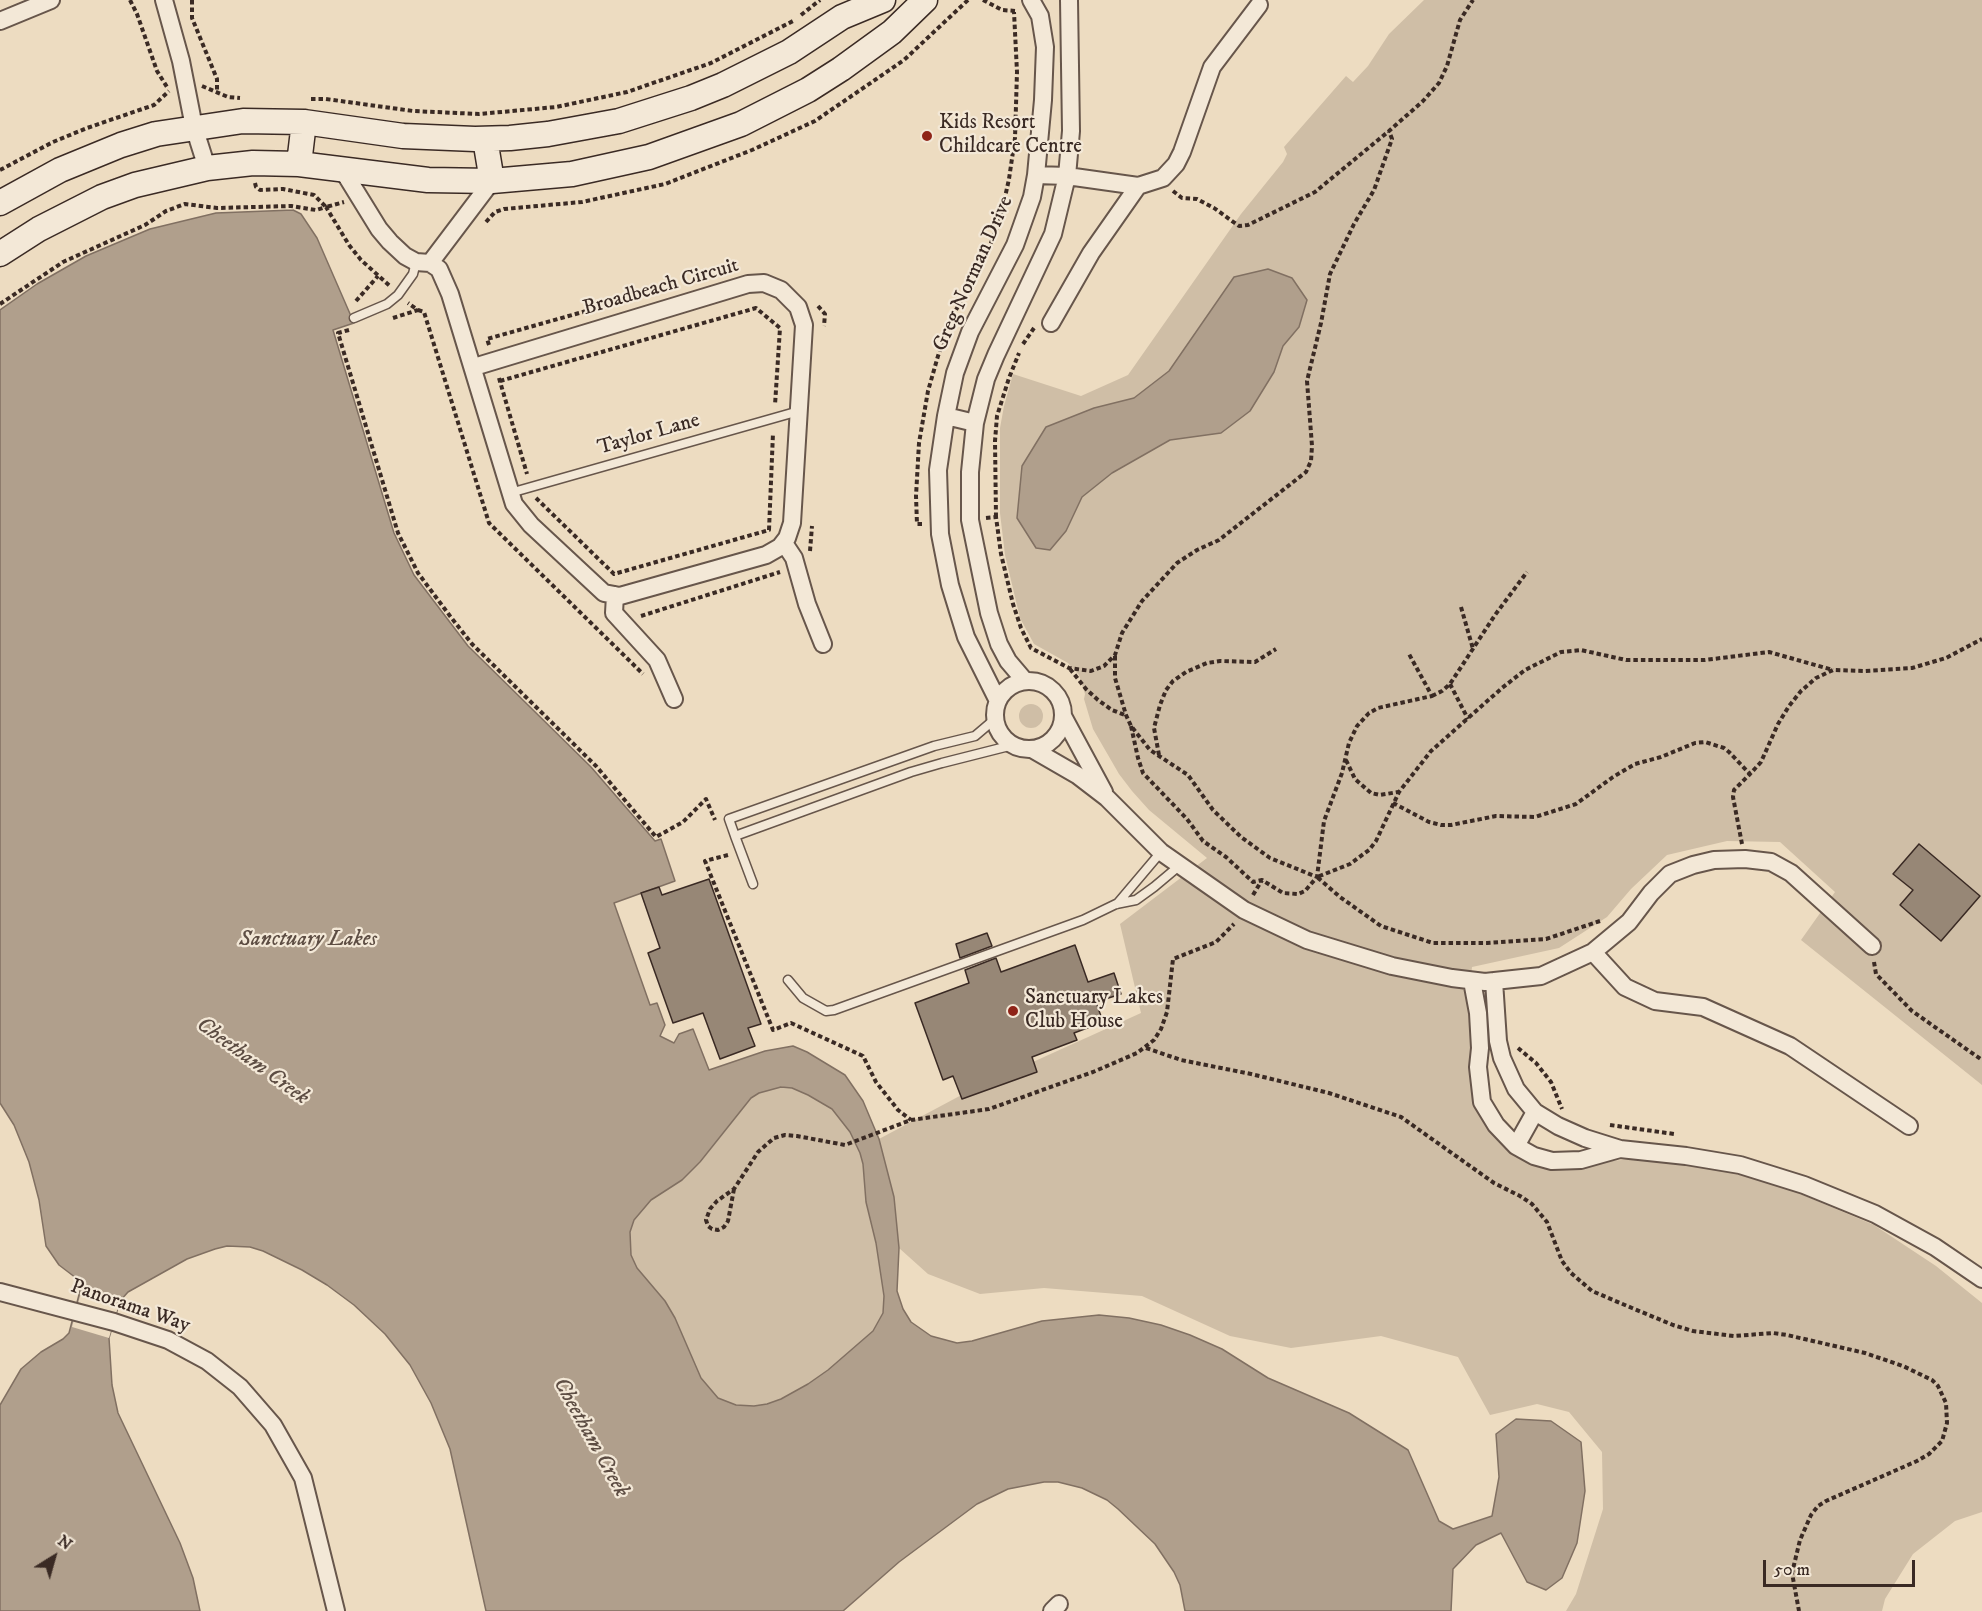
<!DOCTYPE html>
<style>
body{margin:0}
#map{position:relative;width:1982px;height:1611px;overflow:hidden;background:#eddcc1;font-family:"IM FELL DW Pica",serif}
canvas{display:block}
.north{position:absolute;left:24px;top:1527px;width:60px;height:60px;-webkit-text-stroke:4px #f3e8d7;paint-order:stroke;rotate:37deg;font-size:16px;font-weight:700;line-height:24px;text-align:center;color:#3a2a24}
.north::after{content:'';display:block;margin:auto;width:21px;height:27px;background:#3a2a24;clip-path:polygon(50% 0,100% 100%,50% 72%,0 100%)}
.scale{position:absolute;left:1763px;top:1560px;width:152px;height:27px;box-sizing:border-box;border:3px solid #3a2a24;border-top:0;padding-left:8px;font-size:18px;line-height:21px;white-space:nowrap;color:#3a2a24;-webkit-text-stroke:4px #f3e8d7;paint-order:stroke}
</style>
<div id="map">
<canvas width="1982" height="1611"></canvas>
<div class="north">N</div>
<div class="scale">50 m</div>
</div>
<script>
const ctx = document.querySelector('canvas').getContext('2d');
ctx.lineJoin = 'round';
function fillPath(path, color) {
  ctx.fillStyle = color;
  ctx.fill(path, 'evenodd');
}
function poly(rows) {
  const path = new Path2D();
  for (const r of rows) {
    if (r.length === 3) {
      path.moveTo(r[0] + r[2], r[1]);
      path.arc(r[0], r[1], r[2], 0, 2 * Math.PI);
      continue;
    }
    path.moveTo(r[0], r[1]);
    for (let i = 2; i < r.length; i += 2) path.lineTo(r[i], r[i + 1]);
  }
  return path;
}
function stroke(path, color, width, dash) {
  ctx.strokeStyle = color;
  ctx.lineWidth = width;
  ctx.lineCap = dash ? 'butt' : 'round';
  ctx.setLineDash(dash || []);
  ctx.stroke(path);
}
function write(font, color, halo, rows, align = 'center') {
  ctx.font = font + ' "IM FELL DW Pica",serif';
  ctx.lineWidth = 4.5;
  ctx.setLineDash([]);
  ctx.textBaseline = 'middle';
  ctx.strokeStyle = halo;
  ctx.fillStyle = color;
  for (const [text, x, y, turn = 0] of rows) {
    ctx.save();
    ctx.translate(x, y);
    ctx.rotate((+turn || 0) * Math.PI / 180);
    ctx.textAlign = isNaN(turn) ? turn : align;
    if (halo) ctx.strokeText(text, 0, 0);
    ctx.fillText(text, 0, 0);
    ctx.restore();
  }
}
const green = poly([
 [1424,0,1982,0,1982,1085,1801,940,1835,892,1780,842,1727,841,1667,855,1631,889,1607,917,1559,948,1472,967,1468,1007,1475,1108,1517,1151,1553,1166,1645,1158,1720,1169,1791,1190,1874,1225,1936,1266,1982,1303,1982,1512,1955,1521,1913,1554,1885,1599,1882,1611,1566,1611,1576,1594,1603,1509,1602,1452,1569,1412,1537,1404,1490,1415,1458,1357,1381,1336,1291,1348,1230,1336,1142,1296,1044,1288,980,1294,928,1274,899,1248,894,1197,879,1139,969,1091,1141,1013,1120,924,1207,858,1149,810,1132,791,1119,774,1093,729,1084,699,1085,694,1079,675,1068,663,1034,644,1020,618,1005,555,1000,513,1000,428,1004,406,1013,374,1081,396,1128,375,1241,214,1283,162,1287,154,1284,147,1346,76,1353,82,1368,66,1389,34],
 [1307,300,1299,327,1283,346,1274,372,1220,433,1170,440,1112,473,1082,497,1094,408,1134,398,1169,371,1197,331],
 [1031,716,12],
 [781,1087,792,1088,808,1095,832,1109,850,1132,860,1153,863,1164,866,1202,876,1243,884,1296,883,1313,873,1331,828,1370,808,1384,781,1399,767,1404,753,1406,736,1405,718,1398,701,1378,675,1318,665,1301,637,1268,631,1255,630,1232,634,1220,651,1200,665,1191,700,1163,751,1098,759,1093]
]);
const water = poly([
 [293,210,301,214,317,238,354,323,333,330,394,533,414,575,468,646,591,767,655,841,661,839,675,881,614,903,650,1005,657,1003,665,1025,660,1036,674,1043,679,1034,693,1029,709,1070,765,1051,793,1046,807,1052,845,1075,863,1101,879,1139,894,1197,899,1248,897,1291,903,1309,911,1322,931,1336,957,1343,972,1341,1042,1321,1099,1315,1129,1318,1161,1325,1190,1335,1222,1349,1268,1378,1349,1413,1408,1450,1439,1521,1453,1529,1492,1516,1499,1477,1496,1434,1516,1419,1551,1421,1581,1442,1585,1491,1577,1543,1562,1578,1546,1590,1527,1582,1501,1533,1476,1545,1453,1569,1451,1611,1185,1611,1180,1585,1174,1572,1155,1544,1118,1509,1107,1500,1082,1488,1058,1482,1044,1482,1008,1489,977,1504,899,1562,843,1611,486,1611,450,1449,431,1403,410,1365,385,1334,354,1305,327,1285,302,1270,263,1251,250,1247,227,1246,215,1249,187,1259,128,1292,120,1301,109,1338,112,1385,118,1413,180,1543,193,1578,200,1611,0,1611,0,1405,21,1369,41,1352,63,1339,69,1333,80,1291,76,1278,59,1265,46,1246,39,1200,29,1162,14,1125,0,1103,0,310,37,284,86,256,150,229,216,213,293,210],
 [781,1087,792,1088,808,1095,832,1109,850,1132,860,1153,863,1164,866,1202,876,1243,884,1296,883,1313,873,1331,828,1370,808,1384,781,1399,767,1404,754,1406,736,1405,718,1398,701,1378,675,1318,665,1301,637,1268,631,1255,630,1232,634,1220,651,1200,682,1180,700,1162,751,1098,759,1093,781,1087],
 [1268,269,1292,278,1307,300,1299,327,1283,346,1274,372,1250,411,1221,433,1170,440,1112,473,1082,497,1066,531,1050,550,1036,548,1017,518,1022,466,1046,427,1094,408,1134,398,1169,371,1234,277,1268,269]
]);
const pier = poly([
 [80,1296,118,1307,109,1338,72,1327]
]);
const building = poly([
 [1919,844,1980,896,1941,941,1900,905,1913,890,1893,874,1919,844],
 [709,879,761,1024,748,1028,755,1046,720,1059,703,1013,673,1023,648,953,660,948,641,893,659,887,662,895,709,879],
 [987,933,992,946,960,958,956,944,987,933],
 [1075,945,1088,982,1114,973,1121,994,1096,1002,1103,1022,1074,1033,1077,1040,1032,1057,1037,1072,962,1099,953,1076,943,1080,915,1003,969,983,965,970,996,958,1001,972,1075,945]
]);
const path = poly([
 [130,0,137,14,157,71,167,87],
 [192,0,192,18,217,79,217,90],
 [983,0,1002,10,1016,11],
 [801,15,820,0],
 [202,86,228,97,240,98],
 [311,99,326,99,413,111,479,114,556,107,627,92,711,63,795,20],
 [0,170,53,142,87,128,154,105,169,91],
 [255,183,256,187,260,190,283,189,314,195,326,207,344,202],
 [1173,191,1182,198,1197,199,1214,208,1239,226,1248,225,1315,192,1389,131,1423,101,1439,83,1447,66,1460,20,1473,0],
 [486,222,495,212,504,209,582,202,665,184,752,150,815,121,904,60,968,0],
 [356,301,378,276],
 [0,304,63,262,145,225,166,211,185,204,217,208,291,206,316,210,326,207,349,245,361,260,390,286],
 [818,306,825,314,824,326],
 [418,310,424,312,489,523,643,674],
 [393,318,418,310,408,303],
 [349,330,338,333,398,533,418,573,450,616,472,644,596,766,656,837,683,822,706,799,715,820],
 [1023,344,1034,328],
 [489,345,487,339,636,297],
 [499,378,527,474],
 [500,381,756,308,780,328,775,405],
 [536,498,614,574,769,530,773,433],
 [996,517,995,441,997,416,1009,378,1019,353],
 [986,518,996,517,1001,554,1013,604,1021,628,1031,648,1069,668,1091,671,1104,666,1115,655,1122,633,1142,601,1177,563,1197,550,1219,540,1306,472,1311,461,1312,446,1307,381,1321,323,1330,274,1354,224,1374,190,1392,139,1389,131],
 [922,524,917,524,916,496,919,443,928,391,938,356,950,321,987,253,1000,220,1009,179,1015,138,1017,72,1014,12],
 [810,551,812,526],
 [1461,607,1473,649],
 [641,616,780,572],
 [1115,656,1115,678,1126,715,1131,726,1150,750,1188,775,1213,810,1241,837,1270,858,1317,877],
 [1070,669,1086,689,1098,700,1112,710,1125,715],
 [1450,684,1468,719],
 [1432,696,1442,691,1450,684,1495,615,1527,572],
 [1131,726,1138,758,1143,773,1187,819,1203,841,1226,857,1253,882,1262,880,1283,893,1298,894,1305,891,1317,877,1324,821,1342,773,1349,743,1357,726,1369,713,1378,708,1432,696,1409,654],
 [1159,755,1154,728,1160,705,1166,690,1173,681,1186,672,1207,663,1220,661,1255,662,1276,649],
 [1346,760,1355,779,1371,793,1380,795,1398,792],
 [1393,803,1429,822,1441,825,1451,825,1496,816,1535,817,1576,804,1613,777,1635,764,1661,757,1695,743,1705,742,1724,748,1729,752,1750,774,1761,762,1778,724,1789,706,1801,691,1816,678,1833,670,1865,671,1912,668,1946,658,1982,639],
 [1742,844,1733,797,1734,790,1750,774],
 [728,855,705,861,773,1030,791,1023,863,1056,876,1082,898,1110,911,1120],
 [1253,895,1262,880],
 [1600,921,1546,939,1487,943,1433,943,1381,926,1340,897,1317,877,1350,864,1369,850,1376,841,1399,792,1431,751,1502,688,1525,670,1561,652,1581,650,1626,660,1705,660,1769,652,1833,670],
 [1874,962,1876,974,1912,1011,1982,1060],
 [1146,1048,1181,1060,1251,1074,1329,1093,1401,1117,1494,1183,1520,1196,1532,1204,1547,1222,1562,1261,1571,1273,1592,1291,1632,1308,1673,1325,1693,1331,1734,1336,1773,1333,1787,1335,1865,1353,1903,1366,1932,1380,1938,1386,1946,1403,1947,1423,1942,1441,1929,1454,1917,1461,1826,1501,1818,1506,1811,1515,1800,1540,1792,1573,1799,1611],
 [1518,1048,1536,1063,1551,1082,1562,1109],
 [1610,1125,1674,1134],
 [734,1189,728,1221,724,1227,718,1230,712,1229,708,1226,706,1220,710,1209,717,1201,734,1189,758,1152,774,1138,785,1135,797,1136,845,1145,911,1120,989,1109,1093,1072,1137,1053,1154,1040,1161,1029,1167,1012,1173,959,1216,942,1234,924]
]);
const lane = poly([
 [354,318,387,304,398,295,413,274,416,262],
 [510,493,799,411],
 [995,719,975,736,934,746,729,819,735,836,911,772,942,763,1013,745],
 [735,836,753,884],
 [1117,904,1161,852],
 [788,980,803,998,826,1011,834,1010,1083,920,1116,904,1136,900,1154,887,1179,866]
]);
const street = poly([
 [164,0,181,61,194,127,207,168],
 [0,21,51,0],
 [342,169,379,229,390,242,405,256,416,262,430,263,492,181],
 [1036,175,1067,176,1138,186,1163,178,1176,164,1182,152,1212,67,1259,5],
 [430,263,439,269,450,294,514,504,531,525,604,593,620,596,766,555,780,547,787,538,792,523,804,325,798,307,781,290,764,283,748,284,474,367],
 [1051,323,1091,253,1138,186],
 [946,416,975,423],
 [784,543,794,558,807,604,823,644],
 [615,595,614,613,657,660,674,699],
 [1025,681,1008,661,999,644,989,613,970,520,970,472,975,423,986,379,996,355,1053,234,1067,176,1071,131,1069,0],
 [1029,715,34],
 [998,701,966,637,950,585,940,534,938,470,946,416,955,373,970,332,1015,245,1032,197,1036,175,1043,100,1045,47,1040,16,1031,0],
 [1063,716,1104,792],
 [1032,749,1077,775,1107,798,1161,852,1244,910,1307,940,1392,966,1452,978,1485,982,1541,976,1593,952,1629,922,1651,893,1670,874,1693,865,1714,860,1745,859,1771,862,1791,873,1872,946],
 [1593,952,1625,987,1655,1001,1703,1007,1790,1046,1909,1126],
 [1472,981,1478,1013,1480,1048,1478,1067,1482,1102,1496,1125,1516,1146,1534,1156,1552,1161,1581,1160,1620,1149],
 [1494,981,1498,1041,1502,1058,1516,1089,1535,1112,1558,1126,1585,1138,1620,1149,1686,1156,1740,1165,1804,1185,1875,1214,1935,1247,1982,1279],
 [1516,1146,1535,1112],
 [0,1292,114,1322,168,1340,207,1361,240,1387,273,1425,303,1478,336,1611],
 [1052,1611,1059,1604]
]);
const secondary = poly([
 [485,139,492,181],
 [299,164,304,122],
 [0,203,60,170,121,145,156,134,243,121,304,122,403,136,475,139,510,138,548,134,619,121,691,98,723,85,789,52,842,17,883,0],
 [0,254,39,229,102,197,135,185,207,168,253,163,299,164,428,180,492,181,572,174,649,157,741,124,808,90,841,69,892,32,925,0]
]);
const markers = [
 [927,136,6,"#8f2418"],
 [1013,1011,6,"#8f2418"]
];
const poiNames = [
 ["Kids Resort",939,124],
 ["Childcare Centre",939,148],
 ["Sanctuary Lakes",1025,999],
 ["Club House",1025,1023]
];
const streetNames = [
 ["Greg Norman Drive",974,274,-66],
 ["Broadbeach Circuit",661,288,-16],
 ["Taylor Lane",649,435,-16],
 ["Panorama Way",130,1307,19]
];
const waterNames = [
 ["Sanctuary Lakes",308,940],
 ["Cheetham Creek",252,1062,36],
 ["Cheetham Creek",590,1438,61]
];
fillPath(green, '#cfbea6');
fillPath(water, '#b09f8c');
stroke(water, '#817062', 1.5);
fillPath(pier, '#eddcc1');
fillPath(building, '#978776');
stroke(building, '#3a2a24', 1.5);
stroke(lane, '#67564b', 11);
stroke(street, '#67564b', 20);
stroke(secondary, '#3a2a24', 27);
stroke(path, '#3a2a24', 4, [4.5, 3]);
stroke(lane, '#f3e8d7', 8);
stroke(street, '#f3e8d7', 16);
stroke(secondary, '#f3e8d7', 24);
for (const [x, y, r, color] of markers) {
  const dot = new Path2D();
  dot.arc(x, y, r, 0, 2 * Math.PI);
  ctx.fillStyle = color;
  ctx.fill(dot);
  stroke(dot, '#f3e8d7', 2);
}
write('21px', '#3a2a24', '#f3e8d7', poiNames, 'left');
write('21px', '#3a2a24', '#f3e8d7', streetNames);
write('italic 22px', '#5d4d43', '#f3e8d7', waterNames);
</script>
